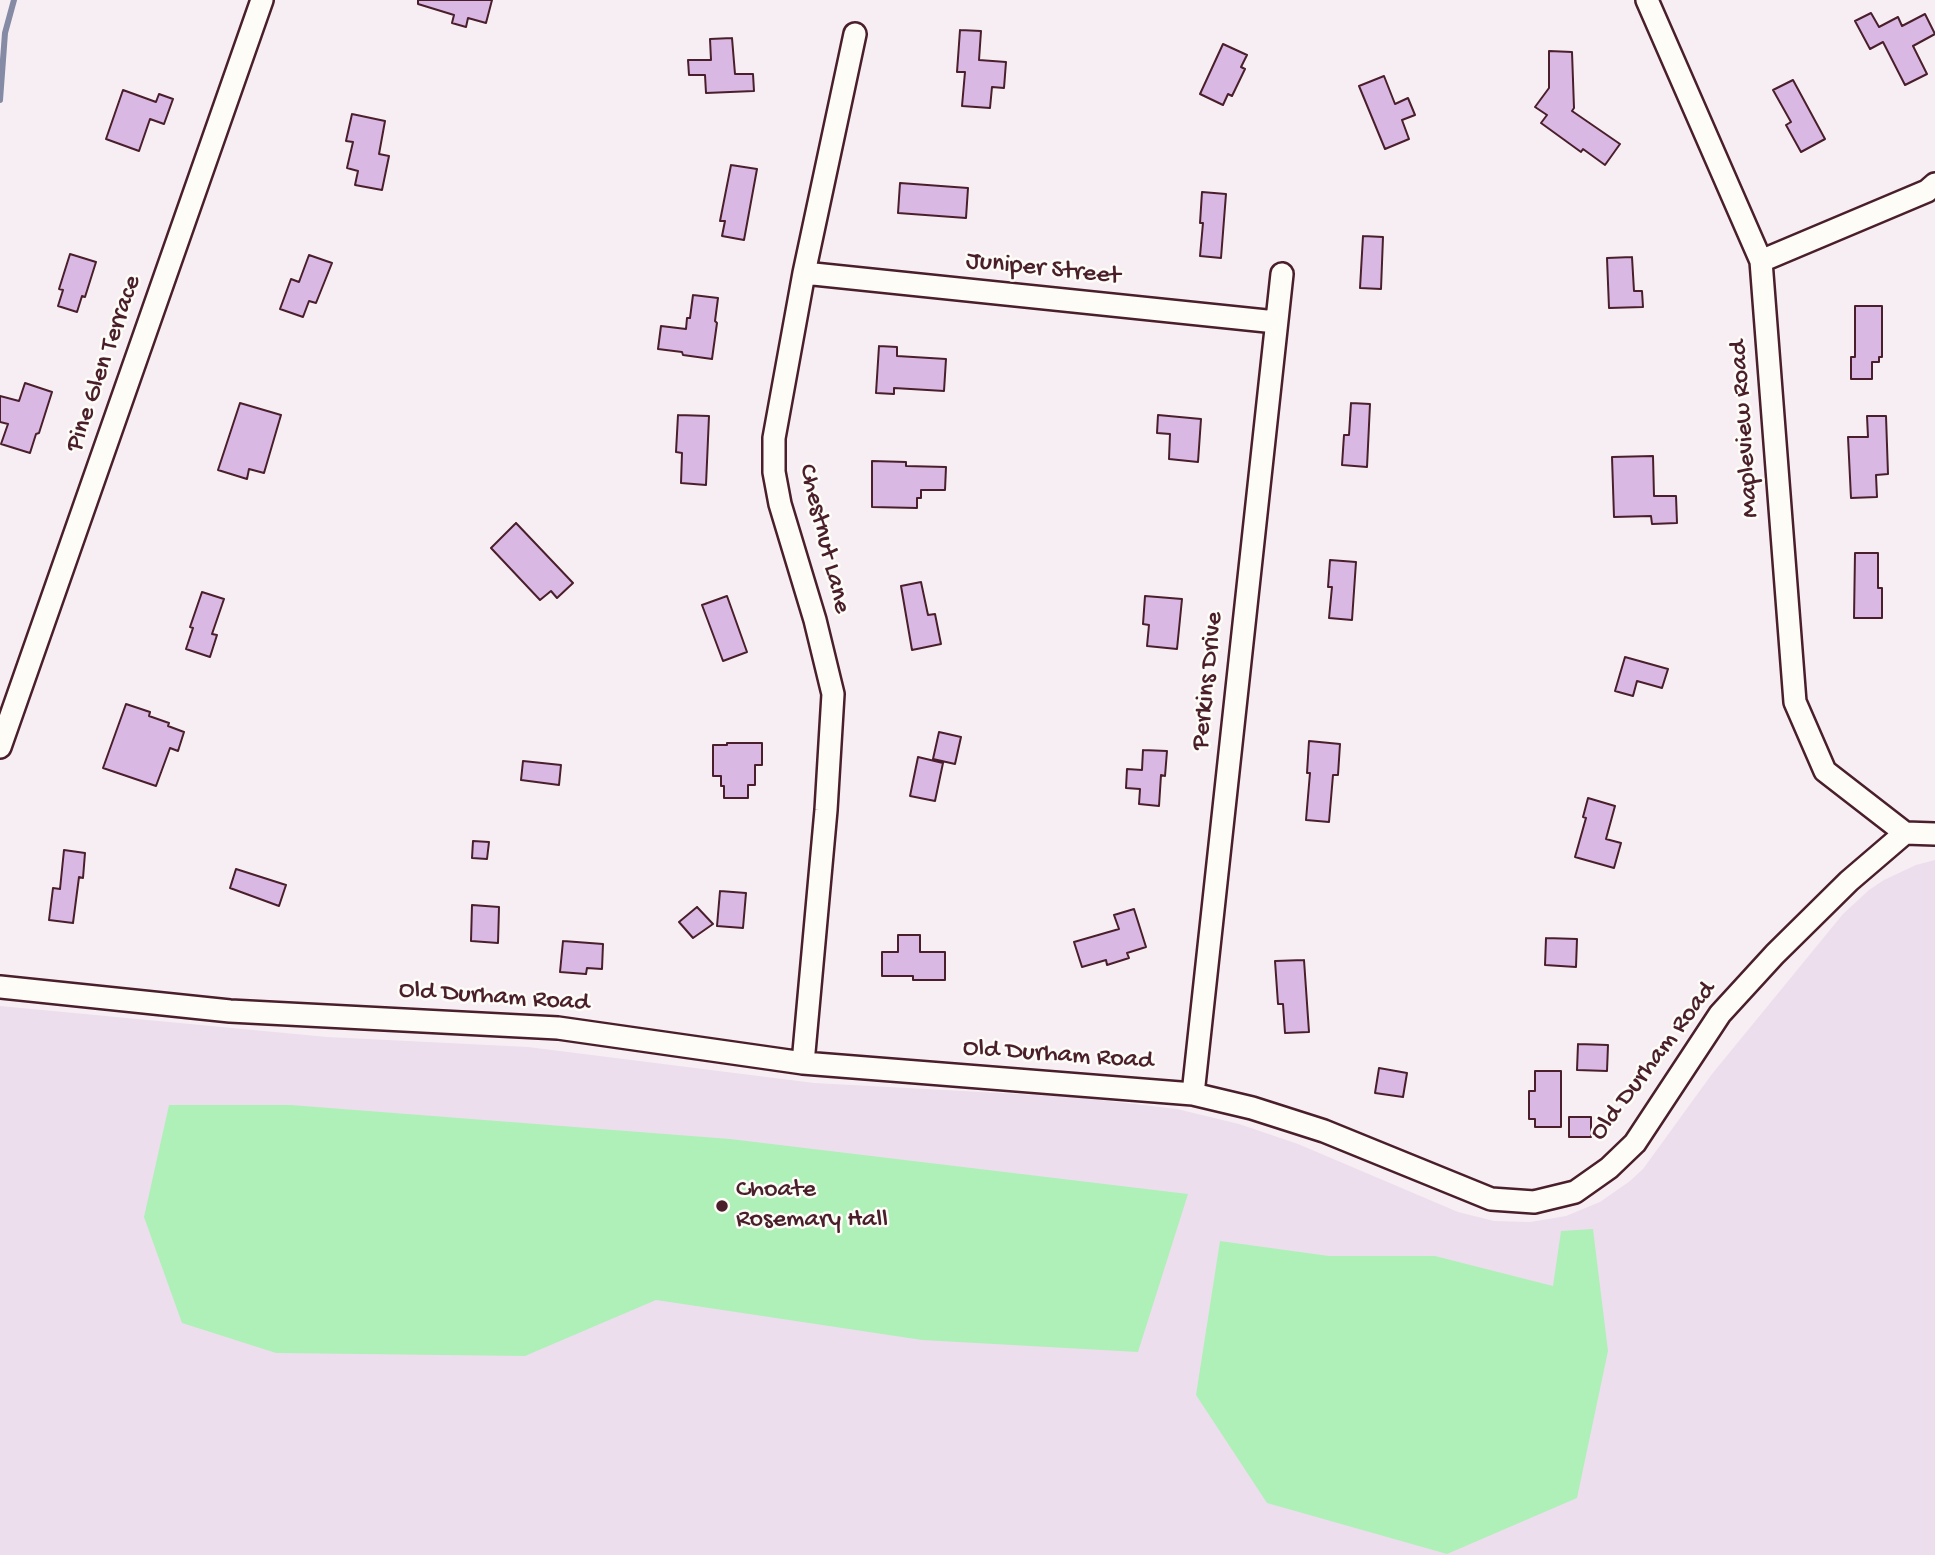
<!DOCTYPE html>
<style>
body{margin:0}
canvas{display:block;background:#f6eef3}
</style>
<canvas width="1935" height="1555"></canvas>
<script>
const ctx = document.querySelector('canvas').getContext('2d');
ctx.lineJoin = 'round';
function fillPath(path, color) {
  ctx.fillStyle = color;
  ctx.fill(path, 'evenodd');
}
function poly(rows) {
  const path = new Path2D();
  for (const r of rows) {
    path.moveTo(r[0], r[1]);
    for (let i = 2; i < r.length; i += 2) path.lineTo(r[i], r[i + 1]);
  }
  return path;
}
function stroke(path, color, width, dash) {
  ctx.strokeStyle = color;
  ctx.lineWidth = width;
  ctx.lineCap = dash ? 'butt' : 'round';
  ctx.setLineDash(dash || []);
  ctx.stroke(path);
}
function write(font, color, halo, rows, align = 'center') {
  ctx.font = font + ' "Gochi Hand",sans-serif';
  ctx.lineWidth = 5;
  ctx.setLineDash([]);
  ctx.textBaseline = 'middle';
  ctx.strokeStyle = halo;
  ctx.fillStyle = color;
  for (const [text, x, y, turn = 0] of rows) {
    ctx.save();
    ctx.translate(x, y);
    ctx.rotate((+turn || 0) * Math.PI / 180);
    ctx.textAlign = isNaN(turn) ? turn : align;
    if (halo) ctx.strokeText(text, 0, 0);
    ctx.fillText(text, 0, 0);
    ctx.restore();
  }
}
const built = poly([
 [1935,860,1935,1555,0,1555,0,1006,327,1037,528,1047,814,1083,1074,1097,1177,1109,1239,1124,1298,1144,1458,1212,1494,1221,1530,1222,1566,1216,1600,1202,1630,1181,1643,1169,1712,1074,1843,914,1869,890,1884,880,1916,865]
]);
const green = poly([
 [169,1105,291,1105,730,1139,1188,1194,1138,1352,922,1340,656,1300,525,1356,276,1353,182,1323,144,1217],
 [1593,1229,1608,1351,1577,1498,1447,1554,1267,1503,1196,1395,1220,1241,1329,1256,1435,1256,1553,1286,1561,1231]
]);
const stream = poly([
 [0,100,5,33,14,0]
]);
const building = poly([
 [418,0,492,0,486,23,468,18,466,27,452,23,454,15,418,4,418,0],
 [1871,13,1879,27,1898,17,1902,26,1925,14,1935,34,1913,46,1927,74,1905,85,1883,42,1870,49,1855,21,1871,13],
 [960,30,981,31,979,60,1006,62,1004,88,992,87,990,108,962,106,965,72,957,72,960,30],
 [732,38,735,74,753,74,754,91,706,93,705,75,689,75,688,60,711,60,710,39,732,38],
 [1223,44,1247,55,1241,67,1245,69,1232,96,1228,94,1223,105,1200,94,1223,44],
 [1549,51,1572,52,1574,108,1572,111,1620,144,1605,165,1583,149,1581,152,1541,123,1547,115,1535,107,1549,88,1549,51],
 [1384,76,1395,104,1408,98,1415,115,1402,120,1409,139,1385,149,1359,86,1384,76],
 [1793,80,1825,139,1801,152,1786,125,1791,122,1773,90,1793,80],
 [123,90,156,102,159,94,173,99,164,124,150,119,139,151,106,139,123,90],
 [352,114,385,121,379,154,389,156,382,190,355,185,358,171,347,168,353,142,346,141,352,114],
 [731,165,757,169,744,240,722,236,725,221,720,221,731,165],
 [900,183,968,188,966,218,898,213,900,183],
 [1202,192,1226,194,1221,258,1200,256,1203,223,1200,223,1202,192],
 [1363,236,1383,237,1381,289,1360,288,1363,236],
 [70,254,96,262,85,297,82,296,77,312,58,306,63,290,59,289,70,254],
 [309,255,332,263,316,303,309,301,303,317,280,309,291,279,299,282,309,255],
 [1632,257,1634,291,1642,291,1643,307,1609,308,1607,258,1632,257],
 [693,295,718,298,715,321,717,323,712,359,683,355,682,352,658,349,661,326,686,329,687,318,690,318,693,295],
 [1855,306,1882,306,1882,357,1879,357,1879,362,1872,362,1872,379,1851,379,1851,357,1855,357,1855,306],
 [879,346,897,347,897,356,946,359,944,391,894,388,894,394,876,393,879,346],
 [25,383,52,392,39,433,36,434,30,453,1,444,8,424,0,422,0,396,19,401,25,383],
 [240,403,281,415,264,473,249,469,247,479,218,470,240,403],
 [1351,403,1370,404,1367,467,1342,465,1344,435,1349,435,1351,403],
 [678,415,709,416,706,485,681,483,682,453,676,452,678,415],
 [1158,415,1201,419,1198,462,1169,459,1170,434,1157,433,1158,415],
 [1867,416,1886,416,1888,474,1876,475,1877,497,1851,498,1848,437,1868,437,1867,416],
 [1653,456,1654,496,1676,496,1677,523,1652,524,1651,516,1614,517,1612,457,1653,456],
 [872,461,906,462,906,466,946,467,945,490,921,490,921,498,917,498,917,508,872,507,872,461],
 [516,523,573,583,557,598,551,591,540,600,491,548,516,523],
 [1855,553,1878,553,1878,588,1882,588,1882,618,1854,618,1855,553],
 [1330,560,1356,562,1352,620,1329,618,1332,587,1328,587,1330,560],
 [921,582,928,615,935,614,941,644,912,650,901,586,921,582],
 [202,592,224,599,212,634,217,635,210,657,186,649,193,628,190,627,202,592],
 [727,596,747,652,723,661,702,605,727,596],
 [1145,596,1182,599,1177,649,1147,646,1149,625,1143,624,1145,596],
 [1625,657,1668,669,1662,688,1637,681,1633,696,1615,691,1625,657],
 [126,704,150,712,149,716,169,723,168,726,184,732,178,751,170,748,156,786,103,768,126,704],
 [939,732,961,737,955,764,933,759,939,732],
 [1309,741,1340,744,1338,775,1333,775,1329,822,1306,820,1310,773,1307,773,1309,741],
 [727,743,762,743,762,765,755,765,755,785,748,785,748,798,724,798,724,786,721,786,721,776,713,776,713,745,727,745,727,743],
 [1143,750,1167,751,1165,776,1161,775,1159,806,1139,804,1140,789,1126,788,1127,769,1142,770,1143,750],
 [918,757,943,763,935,801,910,796,918,757],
 [523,761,561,765,559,785,521,780,523,761],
 [1588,798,1615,806,1606,839,1621,843,1614,868,1575,857,1586,818,1583,817,1588,798],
 [473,841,489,842,487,859,472,858,473,841],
 [64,850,85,853,83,878,79,877,73,923,49,920,53,888,60,889,64,850],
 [236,869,286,885,279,906,230,888,236,869],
 [720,891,746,893,743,928,717,926,720,891],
 [472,905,499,907,498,943,471,941,472,905],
 [697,907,713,924,693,938,679,922,697,907],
 [1134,909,1146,947,1127,953,1129,958,1107,965,1106,960,1082,967,1074,942,1119,929,1114,915,1134,909],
 [898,935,920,935,920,952,945,952,945,980,913,980,913,976,882,976,882,952,898,952,898,935],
 [1546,938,1577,939,1576,967,1545,965,1546,938],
 [563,941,603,944,602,969,587,968,586,974,560,972,563,941],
 [1304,960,1309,1032,1285,1033,1283,1004,1278,1004,1275,961,1304,960],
 [1578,1044,1608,1045,1607,1071,1577,1070,1578,1044],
 [1379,1068,1407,1073,1403,1097,1375,1093,1379,1068],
 [1535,1071,1561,1071,1561,1127,1535,1127,1535,1119,1529,1119,1529,1091,1535,1091,1535,1071],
 [1569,1117,1591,1117,1591,1137,1569,1137,1569,1117]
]);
const minor = poly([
 [1647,0,1761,261,1795,702,1825,771,1905,833],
 [1761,261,1927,191,1935,184],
 [804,273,1276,322],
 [0,747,262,0],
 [0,987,230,1011,558,1028,803,1063,1193,1094,1252,1108,1324,1131,1491,1199,1534,1202,1575,1192,1609,1168,1635,1143,1720,1014,1775,954,1849,881,1905,833,1935,834],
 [803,1063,826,810,833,694,815,620,780,504,774,472,774,438,804,273,855,34],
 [1193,1094,1282,274]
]);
const markers = [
 [722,1206,7,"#4a1f2b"]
];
const streetNames = [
 ["Juniper Street",1043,270,6],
 ["Pine Glen Terrace",105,364,-71],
 ["Mapleview Road",1746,429,-94],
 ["Chestnut Lane",823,539,76],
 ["Perkins Drive",1209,681,-84],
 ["Old Durham Road",494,998,4],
 ["Old Durham Road",1058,1056,4],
 ["Old Durham Road",1654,1062,-53]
];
const poiNames = [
 ["Choate",736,1191],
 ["Rosemary Hall",736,1221]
];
fillPath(built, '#eddeee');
fillPath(green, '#aff0b8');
stroke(stream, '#858ba5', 6);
fillPath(building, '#d9b8e4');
stroke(building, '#4a1f2b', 2);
stroke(minor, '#4a1f2b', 26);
stroke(minor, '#fdfcf7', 21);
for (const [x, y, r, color] of markers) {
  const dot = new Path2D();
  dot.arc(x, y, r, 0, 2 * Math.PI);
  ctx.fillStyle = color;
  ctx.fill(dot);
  stroke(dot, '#fdfcf7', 2.5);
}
write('26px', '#4a1f2b', '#fdfcf7', streetNames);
write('26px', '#4a1f2b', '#fdfcf7', poiNames, 'left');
</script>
